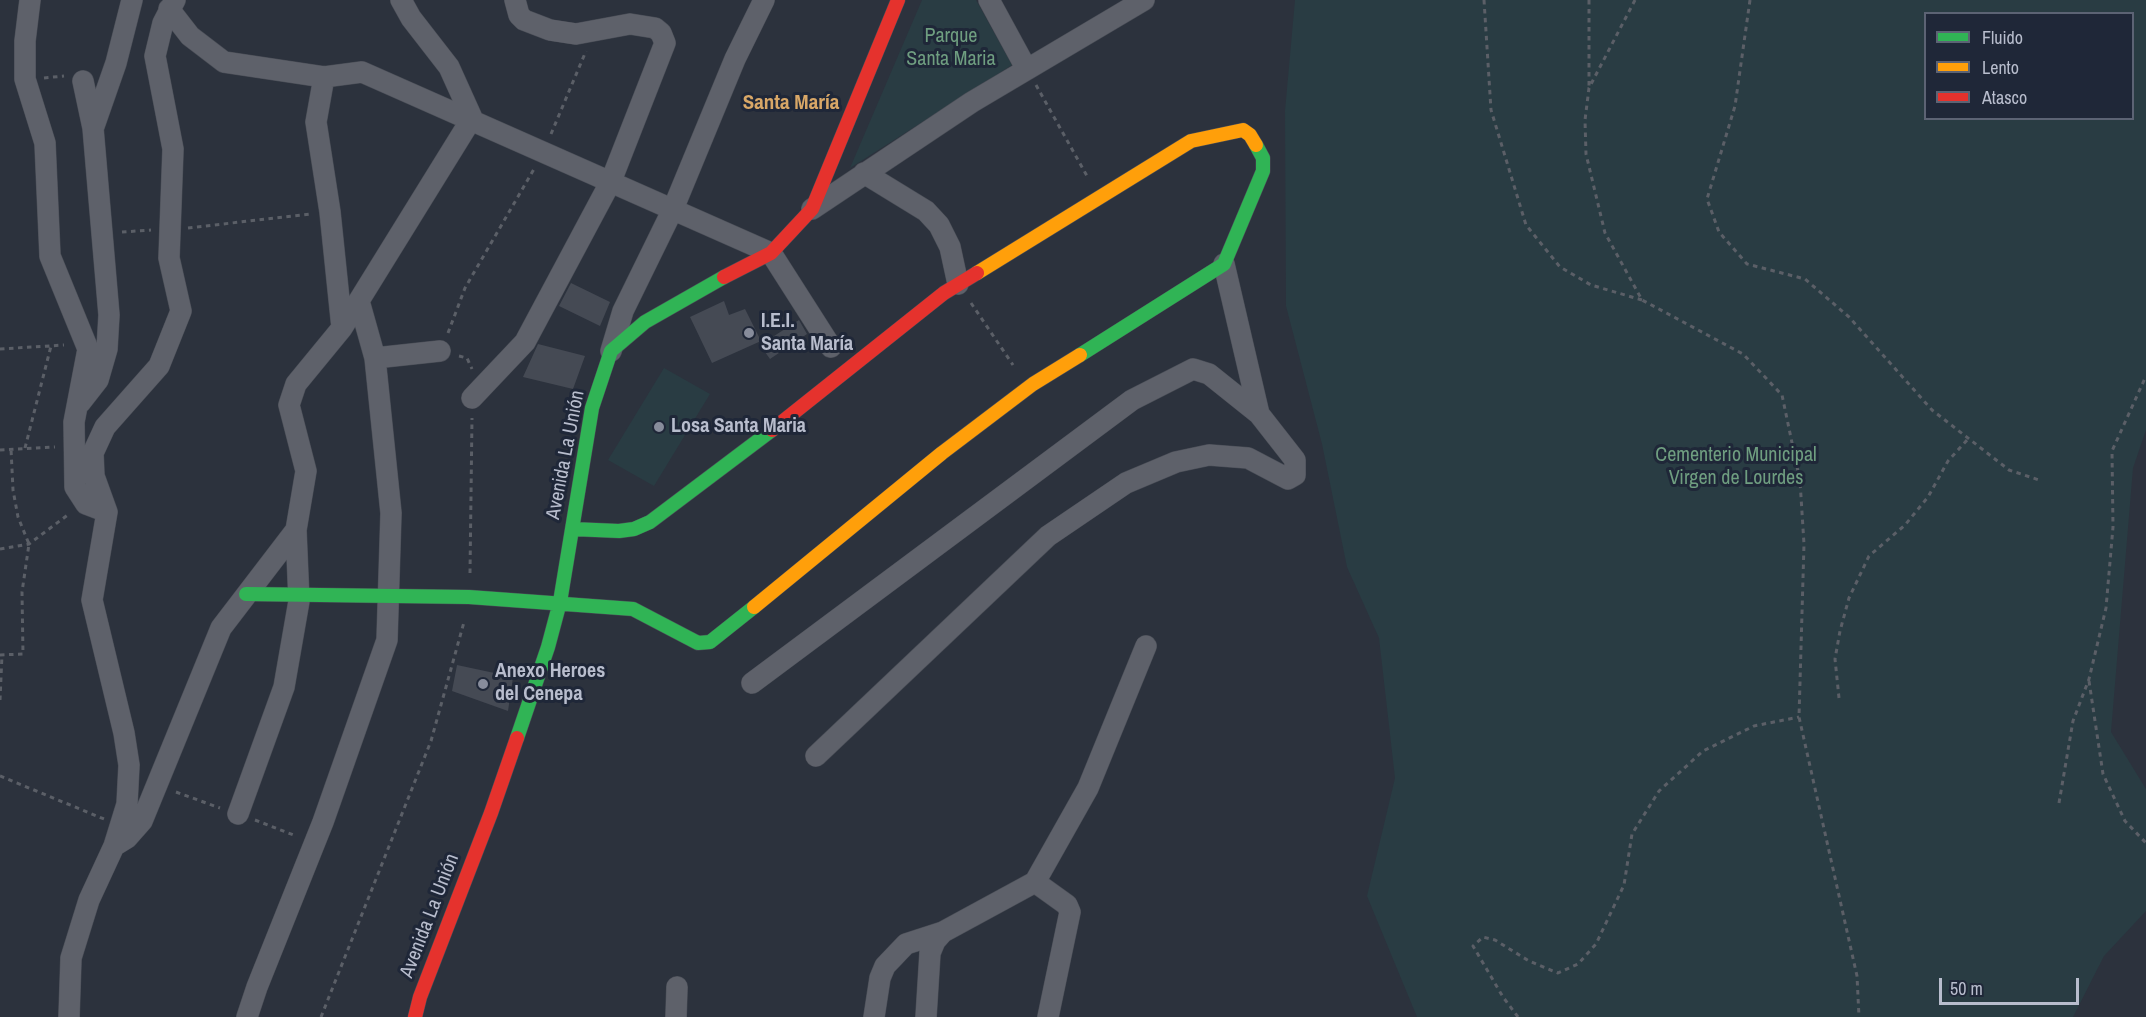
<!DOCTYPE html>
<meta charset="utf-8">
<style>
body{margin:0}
#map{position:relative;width:2146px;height:1017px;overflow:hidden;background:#2c323d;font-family:"Archivo Narrow",sans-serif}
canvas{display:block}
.legend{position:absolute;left:1924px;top:12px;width:210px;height:108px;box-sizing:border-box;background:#1f2738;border:2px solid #5c6374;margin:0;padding:8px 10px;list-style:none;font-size:18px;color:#b8bdcd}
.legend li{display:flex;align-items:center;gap:12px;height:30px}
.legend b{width:30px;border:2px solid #5c6374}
.scale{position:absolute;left:1939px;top:978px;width:140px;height:27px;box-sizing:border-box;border:3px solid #b8bdcd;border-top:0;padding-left:8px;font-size:18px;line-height:21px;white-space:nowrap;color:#b8bdcd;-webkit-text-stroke:4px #1f2738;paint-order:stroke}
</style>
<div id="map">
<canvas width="2146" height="1017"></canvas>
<ul class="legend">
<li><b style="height:8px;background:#30b455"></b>Fluido</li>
<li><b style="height:8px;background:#ff9f0a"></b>Lento</li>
<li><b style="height:8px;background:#e5322d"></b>Atasco</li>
</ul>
<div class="scale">50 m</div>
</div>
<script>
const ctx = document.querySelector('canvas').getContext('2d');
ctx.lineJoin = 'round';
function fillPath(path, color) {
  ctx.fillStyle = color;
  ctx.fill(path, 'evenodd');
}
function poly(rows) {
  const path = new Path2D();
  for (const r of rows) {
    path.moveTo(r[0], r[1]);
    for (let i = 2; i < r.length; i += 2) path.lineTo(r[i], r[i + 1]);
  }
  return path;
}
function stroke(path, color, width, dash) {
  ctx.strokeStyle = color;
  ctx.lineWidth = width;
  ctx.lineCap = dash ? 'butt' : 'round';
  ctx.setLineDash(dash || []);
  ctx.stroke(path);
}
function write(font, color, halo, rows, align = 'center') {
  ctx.font = font + ' "Archivo Narrow",sans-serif';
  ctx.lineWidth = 6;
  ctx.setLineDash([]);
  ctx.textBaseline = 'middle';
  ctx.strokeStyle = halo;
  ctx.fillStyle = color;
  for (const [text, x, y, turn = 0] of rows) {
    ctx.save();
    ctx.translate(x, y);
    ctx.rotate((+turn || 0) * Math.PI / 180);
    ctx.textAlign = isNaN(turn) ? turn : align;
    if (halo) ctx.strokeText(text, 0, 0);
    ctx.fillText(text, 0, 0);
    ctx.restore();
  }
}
const green = poly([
 [922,0,976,0,1012,65,850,168],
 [1295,0,2146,0,2146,430,2133,468,2111,732,2146,789,2146,911,2104,956,2073,1017,1417,1017,1367,896,1395,778,1379,638,1347,567,1322,444,1286,306,1285,111],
 [1926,14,2132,14,2132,118,1926,118],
 [664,368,710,394,654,486,608,460]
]);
const building = poly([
 [571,283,610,302,600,326,559,306],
 [724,301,729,315,745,309,761,341,712,363,690,317],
 [799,320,807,334,770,359,760,345],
 [538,344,585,356,573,389,523,377],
 [457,665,513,677,508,711,452,691]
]);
const path = poly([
 [1484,0,1491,110,1526,225,1560,267,1591,285,1642,300],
 [1589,0,1589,86],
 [1635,0,1589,88,1585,120,1586,154,1605,233,1642,300,1743,354,1782,395,1800,481,1804,544,1799,717,1857,976,1859,1017],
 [1750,0,1735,106,1707,199,1719,232,1747,264,1805,279,1849,317,1932,410,2009,470,2042,481],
 [44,78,64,76],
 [1036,85,1087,176],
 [551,134,586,51],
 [188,228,310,214],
 [122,232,151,230],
 [971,303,1013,365],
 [448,333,465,288,534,169],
 [0,349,64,345],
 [459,356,467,358,472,369],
 [25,448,51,346],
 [0,450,55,447],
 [0,549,29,544,69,514],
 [470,573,472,418],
 [0,655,23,654,22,592,29,544,18,517,13,490,11,449],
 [2089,681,2103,774,2125,821,2146,843],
 [1839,698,1835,659,1840,631,1849,598,1869,556,1905,525,1928,497,1948,461,1968,439],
 [0,700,2,655],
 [0,776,104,819],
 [176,792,220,808],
 [2059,803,2073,721,2089,679,2106,608,2113,527,2112,451,2146,376],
 [255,820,296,836],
 [321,1017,431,741,464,622],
 [1518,1017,1503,997,1473,946,1483,937,1495,940,1529,961,1558,973,1578,964,1596,944,1624,885,1632,834,1659,791,1703,751,1754,726,1799,717]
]);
const street = poly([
 [30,0,25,41,25,79,45,143,50,256,88,349,74,422,75,487,86,504,107,512],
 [989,0,1026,68],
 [169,9,190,36,224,62,324,77,362,72,771,253,831,347],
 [324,77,316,122,330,212,342,328],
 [94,126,116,63,132,0],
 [864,173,926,211,939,225,950,247,958,284],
 [812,209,972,102,1144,0],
 [1224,264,1259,414],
 [611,351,623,311,673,209,735,59,764,0],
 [375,358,440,351],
 [472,398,525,342,611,181,665,43,661,33,655,28,630,24,576,34,550,30,524,20,519,15,515,0],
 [80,403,98,380,107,349,109,315,93,128,83,81],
 [752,683,1132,400,1193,369,1209,374,1259,414,1295,460,1295,475,1288,479,1248,458,1209,455,1176,462,1126,483,1048,536,816,756],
 [238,814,284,687,299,601,296,530],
 [114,846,127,804,129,765,124,733,92,600,107,512,94,476,93,453,105,427,159,366,181,311,169,258,173,149,155,56,163,23,175,0],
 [1035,882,1067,905,1070,912,1048,1017],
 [69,1017,71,958,89,900,114,846,127,838,142,821,221,628,296,530,306,471,289,405,296,384,342,328,472,118,449,67,411,18,401,0],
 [247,1017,257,987,323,822,387,640,391,513,375,358,359,301],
 [676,1017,677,987],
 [874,1017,880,978,885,966,906,944,943,932,1035,882,1088,788,1146,646],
 [926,1017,930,953,935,941,943,932]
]);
const fast = poly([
 [1080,355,1224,264,1263,171,1263,158,1256,145],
 [572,529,619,531,634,529,650,522,772,430],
 [246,594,469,597,633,609,698,643,710,642,754,607],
 [517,738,548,647,560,602,592,408,611,351,645,322,724,277]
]);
const slow = poly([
 [977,273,1191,141,1243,130,1250,135,1256,145],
 [754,607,942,453,1033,384,1080,355]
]);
const jam = poly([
 [724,277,771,253,812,209,898,0],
 [772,430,944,293,977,273],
 [415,1017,420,997,491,813,517,738]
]);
const markers = [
 [749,333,6,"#878c9b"],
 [659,427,6,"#878c9b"],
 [483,684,6,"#878c9b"]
];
const parkNames = [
 ["Parque",951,37],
 ["Santa Maria",951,60],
 ["Cementerio Municipal",1736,456],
 ["Virgen de Lourdes",1736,479]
];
const poiNames = [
 ["I.E.I.",761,322],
 ["Santa María",761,345],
 ["Losa Santa Maria",671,427],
 ["Anexo Heroes",495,672],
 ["del Cenepa",495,695]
];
const streetNames = [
 ["Avenida La Unión",566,455,-79],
 ["Avenida La Unión",430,916,-69]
];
const neighbourhoodNames = [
 ["Santa María",791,103]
];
fillPath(green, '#293c43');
fillPath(building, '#454a54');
stroke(street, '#494d56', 22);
stroke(fast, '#494d56', 15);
stroke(slow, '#494d56', 15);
stroke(jam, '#494d56', 15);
stroke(path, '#5b5f67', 3, [4.5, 4.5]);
stroke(street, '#5e616a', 21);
stroke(fast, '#30b455', 14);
stroke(slow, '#ff9f0a', 14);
stroke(jam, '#e5322d', 14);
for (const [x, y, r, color] of markers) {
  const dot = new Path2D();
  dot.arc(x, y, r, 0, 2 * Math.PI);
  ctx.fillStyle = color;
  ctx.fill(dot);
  stroke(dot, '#1f2738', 2);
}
write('20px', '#6f9e80', '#1f2738', parkNames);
write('bold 20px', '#b8bdcd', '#1f2738', poiNames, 'left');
write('20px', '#b8bdcd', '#1f2738', streetNames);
write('bold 21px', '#d8a767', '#1f2738', neighbourhoodNames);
</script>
